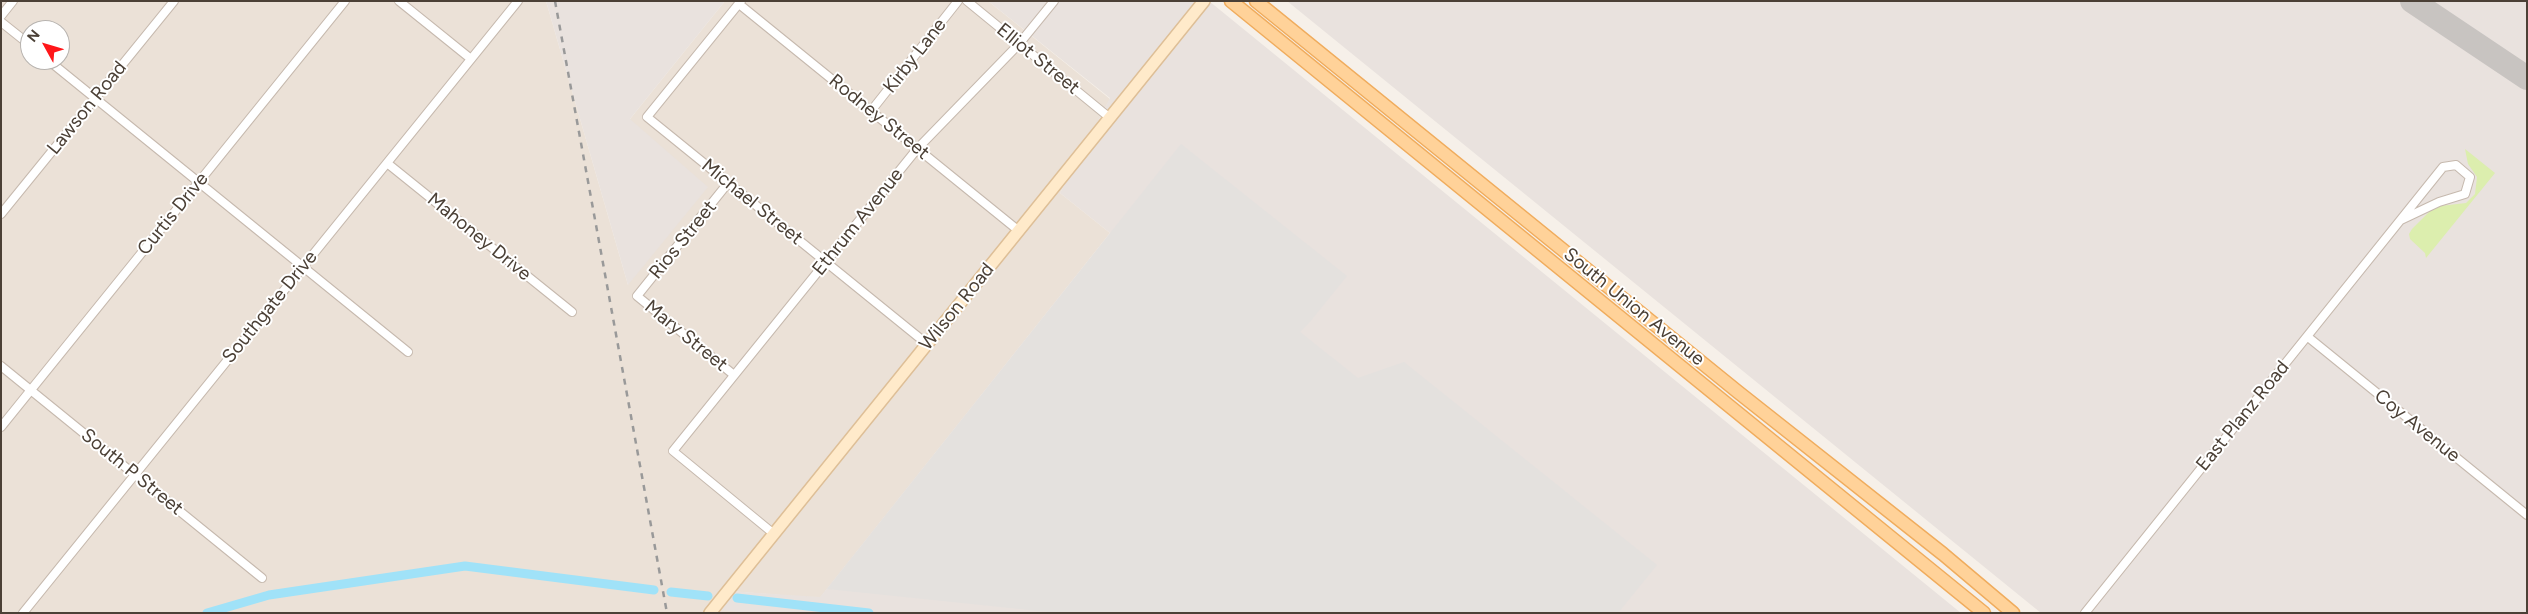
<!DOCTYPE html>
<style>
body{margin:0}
#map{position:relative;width:2528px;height:614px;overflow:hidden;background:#f6f0e9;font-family:Figtree,sans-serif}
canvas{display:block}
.frame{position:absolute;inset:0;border:2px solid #4b4036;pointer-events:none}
.north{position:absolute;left:20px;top:20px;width:50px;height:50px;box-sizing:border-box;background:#fff;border:1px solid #b7b3af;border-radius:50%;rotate:309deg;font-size:14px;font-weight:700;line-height:20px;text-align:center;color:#4b4036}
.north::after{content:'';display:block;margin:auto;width:18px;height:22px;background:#ff171a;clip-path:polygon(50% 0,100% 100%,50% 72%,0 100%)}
</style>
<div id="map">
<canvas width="2528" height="614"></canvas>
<div class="frame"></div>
<div class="north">N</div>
</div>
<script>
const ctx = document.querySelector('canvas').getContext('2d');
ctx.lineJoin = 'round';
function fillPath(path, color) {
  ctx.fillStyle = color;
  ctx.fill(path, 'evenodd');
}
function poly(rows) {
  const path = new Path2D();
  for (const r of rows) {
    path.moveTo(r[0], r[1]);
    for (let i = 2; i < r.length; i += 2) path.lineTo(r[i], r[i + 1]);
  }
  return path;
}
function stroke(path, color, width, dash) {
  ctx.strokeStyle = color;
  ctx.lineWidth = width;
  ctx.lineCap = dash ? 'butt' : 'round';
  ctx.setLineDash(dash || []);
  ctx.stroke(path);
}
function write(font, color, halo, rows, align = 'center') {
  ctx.font = font + ' Figtree,sans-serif';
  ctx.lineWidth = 4;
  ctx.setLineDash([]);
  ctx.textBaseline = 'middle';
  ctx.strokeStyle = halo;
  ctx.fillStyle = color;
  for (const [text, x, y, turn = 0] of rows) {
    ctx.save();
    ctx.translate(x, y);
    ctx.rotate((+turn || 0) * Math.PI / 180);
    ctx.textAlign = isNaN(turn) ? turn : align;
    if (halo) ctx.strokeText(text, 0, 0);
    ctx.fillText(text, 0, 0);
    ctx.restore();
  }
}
const residential = poly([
 [1,1,546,1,628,285,630,119,725,1,988,1,1110,99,1060,193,1110,233,820,598,728,591,746,613,1,613],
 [30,30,60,30,60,60,30,60]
]);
const industrial = poly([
 [546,1,725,1,630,119,708,187,628,285],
 [988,1,1209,1,1961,613,746,613,713,609,728,591,820,597,1110,233,1060,193,1110,98],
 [1287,1,2527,1,2527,613,2041,613]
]);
const green = poly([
 [2465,149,2495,173,2426,258,2425,253,2410,239,2409,234,2412,229,2431,210,2440,206,2466,203,2475,194,2477,177,2468,164]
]);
const parking = poly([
 [1181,144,1347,276,1309,323,1300,332,1358,378,1404,362,1657,565,1618,613,1058,613,827,589]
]);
const canal = poly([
 [671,592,708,596],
 [737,598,869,613],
 [207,613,269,595,465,566,654,590]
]);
const taxiway = poly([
 [2412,1,2527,78]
]);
const street = poly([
 [399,1,471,59],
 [741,1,647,117,927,344],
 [967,1,1110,118],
 [739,4,1019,231],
 [1,16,13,1],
 [1,22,30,45],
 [48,60,408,352],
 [871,111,958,1],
 [387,163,572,312],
 [728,183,637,296,734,375],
 [1,214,174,1],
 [2308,337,2527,515],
 [1,366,262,578],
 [1,427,345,1],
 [774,534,673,451,917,149,1019,44,1054,1],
 [23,613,518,1],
 [2085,613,2443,167,2456,165,2470,177,2465,194,2439,202,2401,220]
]);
const secondary = poly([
 [710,613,1204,1]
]);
const primary = poly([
 [1231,1,1984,613],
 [1256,1,1738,392,1943,554,2013,613]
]);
const rail = poly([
 [555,1,667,613]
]);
const streetNames = [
 ["Kirby Lane",915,56,-52],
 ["Elliot Street",1038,59,39],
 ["Lawson Road",87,108,-51],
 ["Rodney Street",879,117,39],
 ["Michael Street",752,202,39],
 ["Curtis Drive",173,214,-51],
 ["Ethrum Avenue",858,222,-51],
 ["Mahoney Drive",479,237,39],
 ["Rios Street",683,240,-51],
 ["Southgate Drive",270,307,-51],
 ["Wilson Road",957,307,-51],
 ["South Union Avenue",1634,307,39],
 ["Mary Street",686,336,39],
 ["East Planz Road",2243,416,-51],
 ["Coy Avenue",2417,426,39],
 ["South P Street",132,472,39]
];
fillPath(residential, '#ebe1d7');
fillPath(industrial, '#e9e2de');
fillPath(green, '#dceeae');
fillPath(parking, '#e4e1de');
stroke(canal, '#a0e2f8', 9);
stroke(taxiway, '#c8c4c1', 24);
stroke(street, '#c6b9ae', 10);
stroke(secondary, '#debf97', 14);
stroke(primary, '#f0ac5d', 15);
stroke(street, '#fff', 8);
stroke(secondary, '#ffeaca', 11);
stroke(primary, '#ffd299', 12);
stroke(rail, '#999', 2.5, [6, 6]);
write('19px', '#4b4036', '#fff', streetNames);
</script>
